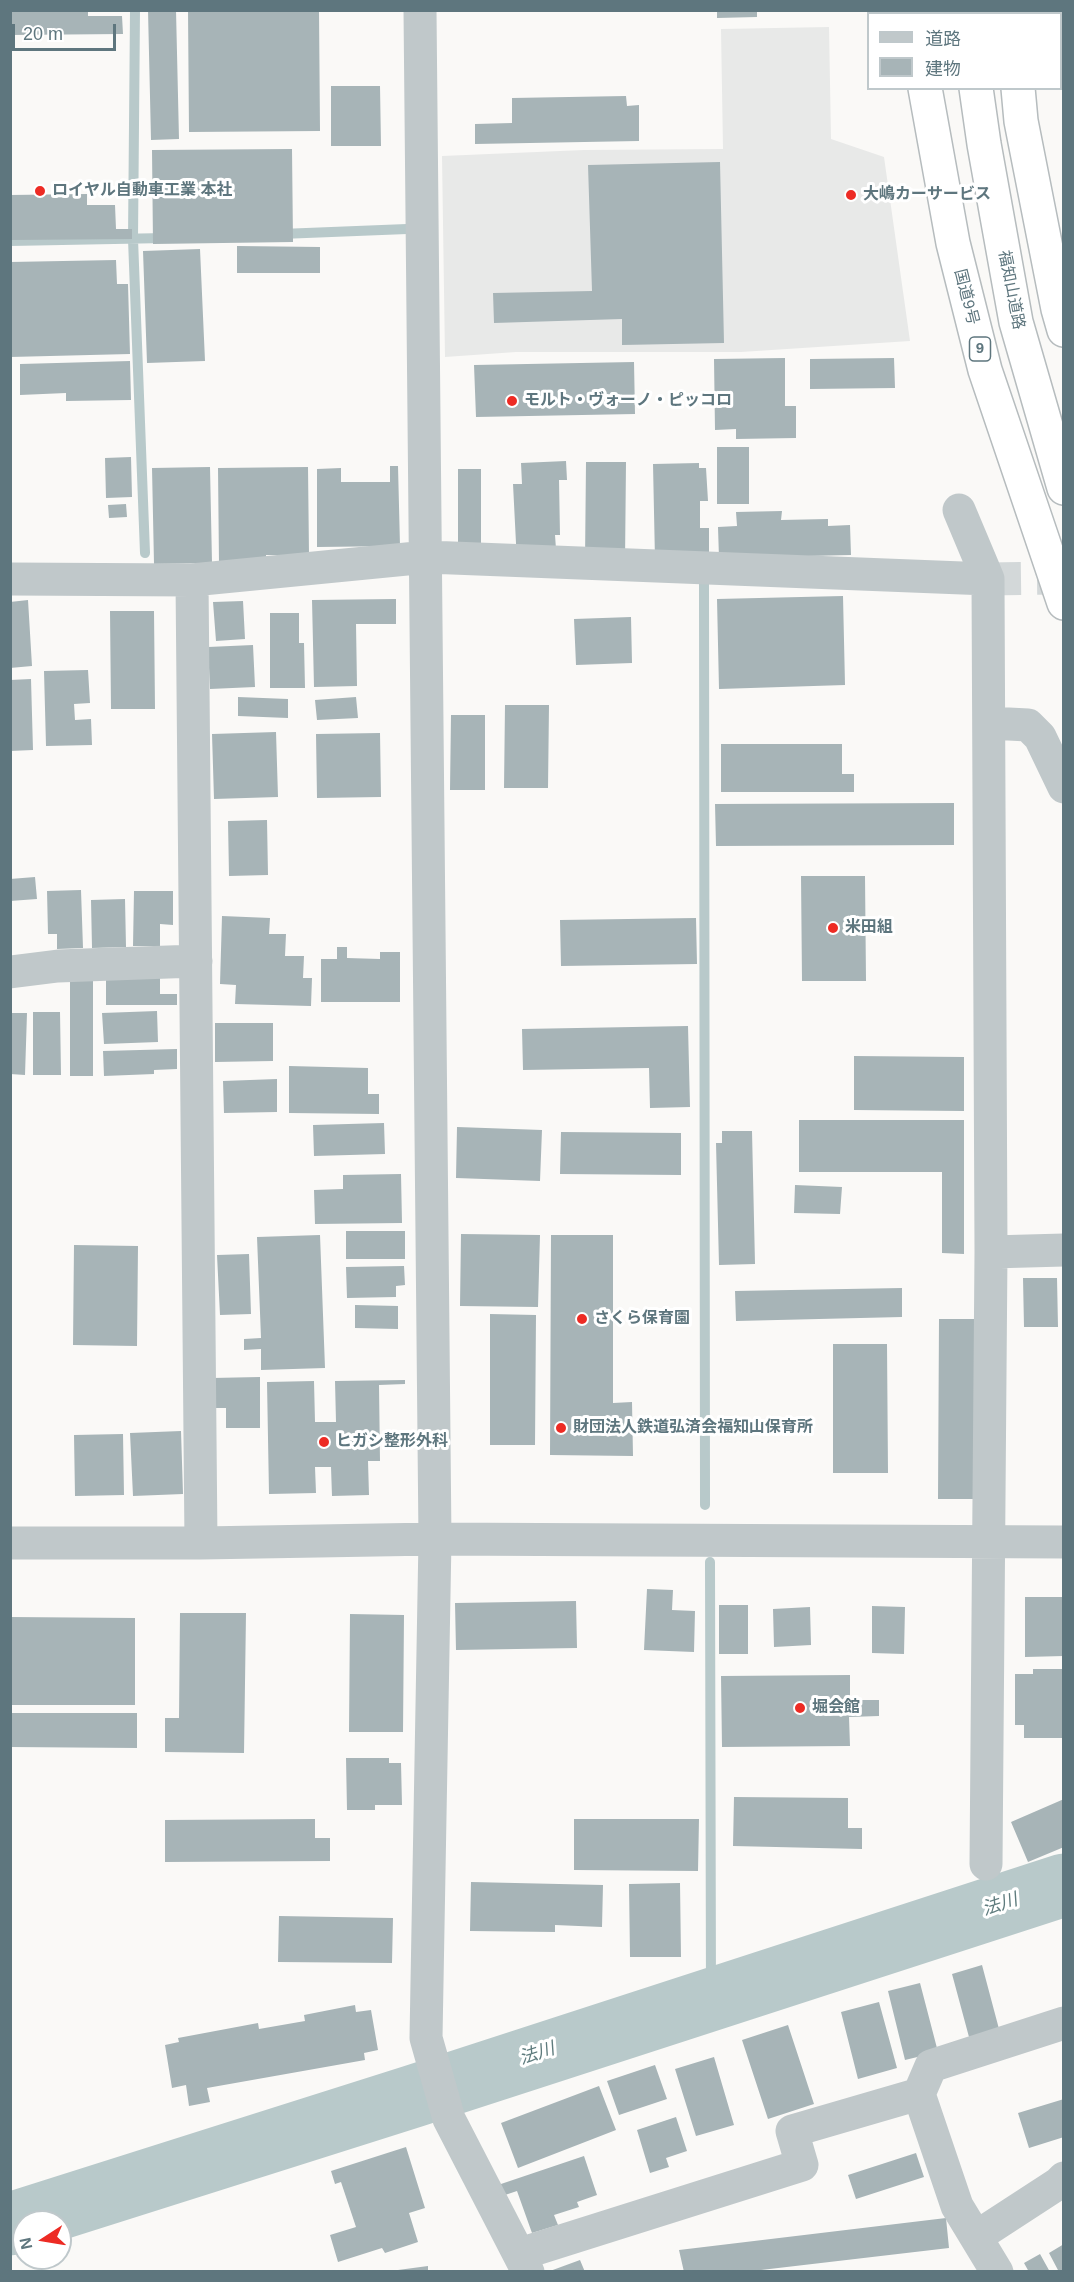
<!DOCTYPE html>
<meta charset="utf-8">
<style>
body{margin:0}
#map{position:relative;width:1074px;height:2282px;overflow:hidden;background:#faf9f7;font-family:Helvetica,"Noto Sans JP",sans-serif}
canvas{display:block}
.frame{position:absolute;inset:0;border:12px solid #5e767e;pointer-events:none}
.legend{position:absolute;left:867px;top:12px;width:195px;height:78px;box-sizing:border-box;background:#fff;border:2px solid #bfc8cb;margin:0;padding:8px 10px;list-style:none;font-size:18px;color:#5e767e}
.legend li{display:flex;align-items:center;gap:12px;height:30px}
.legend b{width:30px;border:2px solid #bfc8cb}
.north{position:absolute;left:12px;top:2210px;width:60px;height:60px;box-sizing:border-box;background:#fff;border:2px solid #bfc8cb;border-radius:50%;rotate:258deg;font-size:16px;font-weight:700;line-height:24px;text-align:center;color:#5e767e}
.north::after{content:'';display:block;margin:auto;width:21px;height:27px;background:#ed2b24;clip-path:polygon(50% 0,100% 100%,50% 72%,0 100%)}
.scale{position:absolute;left:12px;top:24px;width:104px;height:27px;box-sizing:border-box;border:3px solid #5e767e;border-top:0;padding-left:8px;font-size:18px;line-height:21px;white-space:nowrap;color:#5e767e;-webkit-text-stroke:4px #fff;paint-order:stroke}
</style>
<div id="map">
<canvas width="1074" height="2282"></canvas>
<div class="frame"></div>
<ul class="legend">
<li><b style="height:8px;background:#c0c8ca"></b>道路</li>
<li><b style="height:16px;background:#a7b4b7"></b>建物</li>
</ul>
<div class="north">N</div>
<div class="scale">20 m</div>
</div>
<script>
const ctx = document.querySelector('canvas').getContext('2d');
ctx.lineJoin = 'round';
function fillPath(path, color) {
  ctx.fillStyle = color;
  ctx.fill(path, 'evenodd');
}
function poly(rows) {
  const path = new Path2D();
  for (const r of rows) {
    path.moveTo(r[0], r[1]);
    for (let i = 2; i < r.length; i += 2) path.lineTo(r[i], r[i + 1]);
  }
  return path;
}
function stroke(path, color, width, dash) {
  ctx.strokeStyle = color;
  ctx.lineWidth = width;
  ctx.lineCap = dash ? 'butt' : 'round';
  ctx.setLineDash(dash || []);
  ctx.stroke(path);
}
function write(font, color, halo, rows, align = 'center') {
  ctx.font = font + ' Helvetica,"Noto Sans JP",sans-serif';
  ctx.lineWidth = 6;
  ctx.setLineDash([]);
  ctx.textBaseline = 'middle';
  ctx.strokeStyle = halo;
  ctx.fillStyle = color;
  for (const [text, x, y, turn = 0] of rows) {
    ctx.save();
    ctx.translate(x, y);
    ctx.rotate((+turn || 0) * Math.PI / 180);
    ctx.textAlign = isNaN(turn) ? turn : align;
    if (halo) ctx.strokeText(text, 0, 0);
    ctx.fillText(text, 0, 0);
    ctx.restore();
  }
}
const built = poly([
 [829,27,831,139,884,157,910,341,741,352,516,352,445,357,442,156,584,150,723,149,721,29]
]);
const stream = poly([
 [135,10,133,239,145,553],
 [281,234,407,229],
 [10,241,166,238],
 [704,582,705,1505],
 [710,1562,711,1999]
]);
const river = poly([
 [10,2224,414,2096,1064,1885]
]);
const building = poly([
 [19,10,88,10,88,16,122,16,123,34,10,35,10,12,19,12],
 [148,10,176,10,179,139,151,140],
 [188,10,319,10,320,131,189,132],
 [717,10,757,10,757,17,717,18],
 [331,86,380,86,381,146,331,146],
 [626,96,627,106,639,105,639,141,475,144,475,124,512,123,512,98],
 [292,149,293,242,153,244,152,150],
 [720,162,724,343,622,345,622,319,494,323,493,293,592,291,588,165],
 [87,194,87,205,115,205,116,229,132,229,132,239,10,240,10,195],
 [237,246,320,247,320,273,237,273],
 [200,249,205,361,147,363,143,251],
 [116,260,117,284,128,284,130,354,10,357,10,262],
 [785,358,785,406,796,406,796,438,736,439,736,429,715,430,714,359],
 [894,358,895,388,810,389,810,359],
 [130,361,131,400,66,401,66,393,20,395,20,364],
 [634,362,635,414,476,417,474,365],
 [717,447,749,447,749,504,717,504],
 [131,457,132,497,106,498,105,458],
 [566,461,567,480,559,480,560,535,555,535,556,549,517,563,513,484,522,484,521,463],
 [586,462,626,462,625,562,585,561],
 [699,463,699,468,706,468,708,501,700,501,700,528,709,528,709,559,655,560,653,464],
 [390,466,398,466,400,546,317,547,317,469,341,468,341,482,390,482],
 [210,467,212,563,154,564,152,468],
 [308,467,309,555,266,555,266,563,219,564,218,468],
 [458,469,481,469,481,561,458,561],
 [126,504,127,517,109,518,108,505],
 [782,511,781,520,828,519,828,526,850,525,851,555,719,558,718,527,737,526,736,512],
 [843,596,845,685,719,689,717,599],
 [396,599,396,624,356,624,357,686,314,687,312,600],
 [28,600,32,666,10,668,10,602],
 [243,601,245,639,216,641,213,602],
 [110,611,154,611,155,709,111,709],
 [270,613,299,613,299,643,304,643,305,688,270,688],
 [631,617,632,663,576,665,574,619],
 [253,645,255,687,210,689,208,647],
 [88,670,90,703,74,704,75,720,91,719,92,745,46,746,44,671],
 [31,679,33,750,10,751,10,680],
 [238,697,288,699,288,718,238,716],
 [356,697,358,718,317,720,315,700],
 [505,705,549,705,548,788,504,788],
 [451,715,485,715,485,790,450,790],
 [276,732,278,797,214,799,212,734],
 [380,733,381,797,317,798,316,734],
 [721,744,842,744,842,774,854,774,854,792,721,792],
 [954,803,954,845,716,846,715,804],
 [267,820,268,875,229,876,228,821],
 [801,876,865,876,866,981,802,981],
 [35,877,37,899,10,901,10,879],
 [81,890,83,948,57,949,57,934,48,934,47,891],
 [134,891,173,891,173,925,160,924,160,946,133,946],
 [125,899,126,947,92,948,91,900],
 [222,916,270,918,269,934,286,934,285,956,304,956,303,978,312,978,311,1006,235,1004,236,985,220,984],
 [696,918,697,964,561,966,560,920],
 [337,947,347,947,347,958,380,959,380,952,400,952,400,1002,321,1002,321,959,337,959],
 [106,977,160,977,160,994,177,994,177,1005,106,1005],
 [70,980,93,980,93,1076,70,1076],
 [157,1011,158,1042,104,1044,102,1013],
 [33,1012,60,1012,61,1075,33,1075],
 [10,1013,27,1013,25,1075,10,1074],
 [215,1023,273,1023,273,1061,215,1062],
 [688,1026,690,1107,650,1108,649,1068,523,1070,522,1029],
 [177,1049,177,1069,154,1070,154,1074,104,1076,103,1051],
 [854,1056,964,1057,964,1111,854,1110],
 [289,1066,368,1068,368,1094,379,1094,379,1114,289,1113],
 [277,1079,277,1112,224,1113,223,1081],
 [799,1120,964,1120,964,1254,942,1253,942,1172,799,1172],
 [384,1123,385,1154,314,1156,313,1125],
 [457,1127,542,1130,540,1181,456,1178],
 [722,1131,752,1131,755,1264,719,1265,716,1143,722,1143],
 [561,1132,681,1133,681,1175,560,1174],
 [401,1174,402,1223,315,1224,314,1190,343,1189,343,1175],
 [795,1185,842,1187,840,1214,794,1213],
 [346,1231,405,1231,405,1259,346,1259],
 [461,1234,540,1235,538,1307,460,1306],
 [320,1235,325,1368,261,1370,261,1349,244,1350,244,1339,261,1338,257,1237],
 [551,1235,613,1235,613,1403,632,1402,633,1456,550,1455],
 [74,1245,138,1246,137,1346,73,1345],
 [249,1254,251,1314,220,1315,217,1255],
 [404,1266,405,1285,396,1286,396,1297,347,1298,346,1267],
 [1023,1278,1057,1278,1058,1327,1024,1327],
 [902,1288,902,1317,736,1321,735,1291],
 [355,1305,398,1306,398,1329,355,1328],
 [490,1314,536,1315,535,1445,490,1445],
 [939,1319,977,1319,974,1499,938,1499],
 [833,1344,887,1344,888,1473,833,1473],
 [260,1377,260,1428,226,1428,226,1408,212,1408,212,1378],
 [405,1380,405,1384,379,1385,380,1461,368,1461,369,1495,332,1496,331,1467,315,1467,316,1493,269,1494,267,1382,314,1381,315,1422,336,1422,335,1381],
 [181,1431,183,1494,133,1496,130,1433],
 [123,1434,124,1495,75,1496,74,1435],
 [647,1589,673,1590,672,1610,695,1611,694,1652,644,1650],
 [1025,1597,1064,1597,1064,1656,1025,1657],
 [576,1601,577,1648,456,1650,455,1603],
 [719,1605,748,1605,748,1654,719,1654],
 [872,1606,905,1607,904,1654,872,1653],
 [810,1607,811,1645,774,1647,773,1609],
 [180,1613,246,1613,244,1753,165,1752,165,1718,179,1718],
 [350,1614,404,1615,403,1732,349,1732],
 [10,1617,135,1618,135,1705,10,1705],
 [1033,1669,1064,1669,1064,1738,1024,1738,1024,1725,1015,1725,1015,1674,1033,1674],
 [850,1675,850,1700,879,1700,879,1716,849,1717,850,1746,722,1747,721,1676],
 [10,1713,137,1713,137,1748,10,1747],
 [346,1758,389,1758,389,1763,401,1763,402,1805,375,1805,375,1810,347,1810],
 [734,1797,848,1798,848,1828,862,1828,862,1849,733,1846],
 [1064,1799,1064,1847,1028,1862,1011,1822],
 [315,1819,315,1838,330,1838,330,1861,165,1862,165,1820],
 [574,1819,699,1819,698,1871,574,1870],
 [471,1882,603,1885,602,1927,555,1925,555,1932,470,1931],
 [680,1883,681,1957,630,1957,629,1884],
 [279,1916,393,1918,392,1963,278,1962],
 [982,1965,999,2029,969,2037,952,1974],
 [920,1983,938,2052,905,2060,888,1991],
 [879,2002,897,2068,858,2079,841,2012],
 [355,2005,356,2012,371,2010,378,2050,364,2053,365,2060,207,2088,210,2102,189,2106,186,2085,172,2088,165,2045,179,2042,178,2038,258,2023,259,2029,305,2021,304,2015],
 [788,2025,814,2104,768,2119,742,2040],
 [714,2057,734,2125,696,2136,675,2069],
 [655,2065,667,2099,619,2115,607,2081],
 [599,2086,616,2130,518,2168,501,2123],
 [1064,2099,1064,2137,1029,2148,1018,2113],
 [676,2117,687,2151,666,2158,669,2167,650,2173,637,2130],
 [406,2147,425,2208,409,2213,418,2242,385,2253,382,2248,338,2262,330,2235,356,2227,341,2182,335,2184,331,2171],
 [916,2153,924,2177,856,2199,848,2175],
 [584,2156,597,2195,577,2202,579,2207,554,2215,558,2225,532,2233,517,2191,502,2196,498,2185],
 [946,2218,949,2248,744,2272,684,2272,679,2250],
 [1064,2244,1064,2272,1059,2272,1049,2253],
 [1040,2254,1050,2272,1029,2272,1024,2263],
 [580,2260,585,2272,550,2272,550,2271],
 [428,2266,428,2272,398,2272,398,2270]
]);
const minorTunnel = poly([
 [988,579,1064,578]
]);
const minor = poly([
 [420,10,435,1539,426,2038,449,2119,528,2272],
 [959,510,988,579,991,1252,986,1864],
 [10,579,192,580,427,557,988,579],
 [192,580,201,1543],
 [989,723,1028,725,1040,737,1064,787],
 [10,972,58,966,196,961],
 [991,1252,1064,1250],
 [10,1543,201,1543,435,1539,1064,1542],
 [976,2237,1059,2183,1064,2178],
 [520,2254,802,2165,792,2131,919,2094],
 [997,2272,957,2206,919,2094,931,2066,1064,2023]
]);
const highway = poly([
 [917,10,917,14],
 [965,10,966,14],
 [1009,10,1010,14],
 [1061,10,1064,37],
 [925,88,953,243,985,370,1064,603],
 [976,88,984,144,1016,322,1064,488],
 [1018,88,1021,121,1058,309,1064,330]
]);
const markers = [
 [40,191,6,"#ed2b24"],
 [851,195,6,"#ed2b24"],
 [512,401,6,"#ed2b24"],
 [833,928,6,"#ed2b24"],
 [582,1319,6,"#ed2b24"],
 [561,1428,6,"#ed2b24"],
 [324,1442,6,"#ed2b24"],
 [800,1708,6,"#ed2b24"]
];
const shields = [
 [980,349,21]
];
const shieldNames = [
 ["9",980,349]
];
const poiNames = [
 ["ロイヤル自動車工業 本社",52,191],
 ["大嶋カーサービス",863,195],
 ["モルト・ヴォーノ・ピッコロ",524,401],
 ["米田組",845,928],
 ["さくら保育園",594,1319],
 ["財団法人鉄道弘済会福知山保育所",573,1428],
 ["ヒガシ整形外科",336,1442],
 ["堀会館",812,1708]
];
const streetNames = [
 ["福知山道路",1011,290,79],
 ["国道9号",966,297,76]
];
const waterNames = [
 ["法川",1000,1905,-18],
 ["法川",537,2054,-18]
];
fillPath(built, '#e8e9e8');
stroke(stream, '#b8c9ca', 10);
stroke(river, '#b8c9ca', 63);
fillPath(building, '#a7b4b7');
stroke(minorTunnel, '#d3d8d9', 33, [33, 16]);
stroke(highway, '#b6bcbe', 36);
stroke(minor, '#c0c8ca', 33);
stroke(highway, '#fff', 33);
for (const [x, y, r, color] of markers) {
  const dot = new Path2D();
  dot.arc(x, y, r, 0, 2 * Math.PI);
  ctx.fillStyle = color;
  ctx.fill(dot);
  stroke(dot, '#fff', 2);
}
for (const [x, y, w] of shields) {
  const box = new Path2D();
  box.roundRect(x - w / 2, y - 12, w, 24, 4.5);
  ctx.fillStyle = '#fff';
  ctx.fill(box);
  stroke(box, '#5e767e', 1.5);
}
write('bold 15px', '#5e767e', null, shieldNames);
write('bold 16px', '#5e767e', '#fff', poiNames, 'left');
write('16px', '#5e767e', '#fff', streetNames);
write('italic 18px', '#5e7b7d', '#fff', waterNames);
</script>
